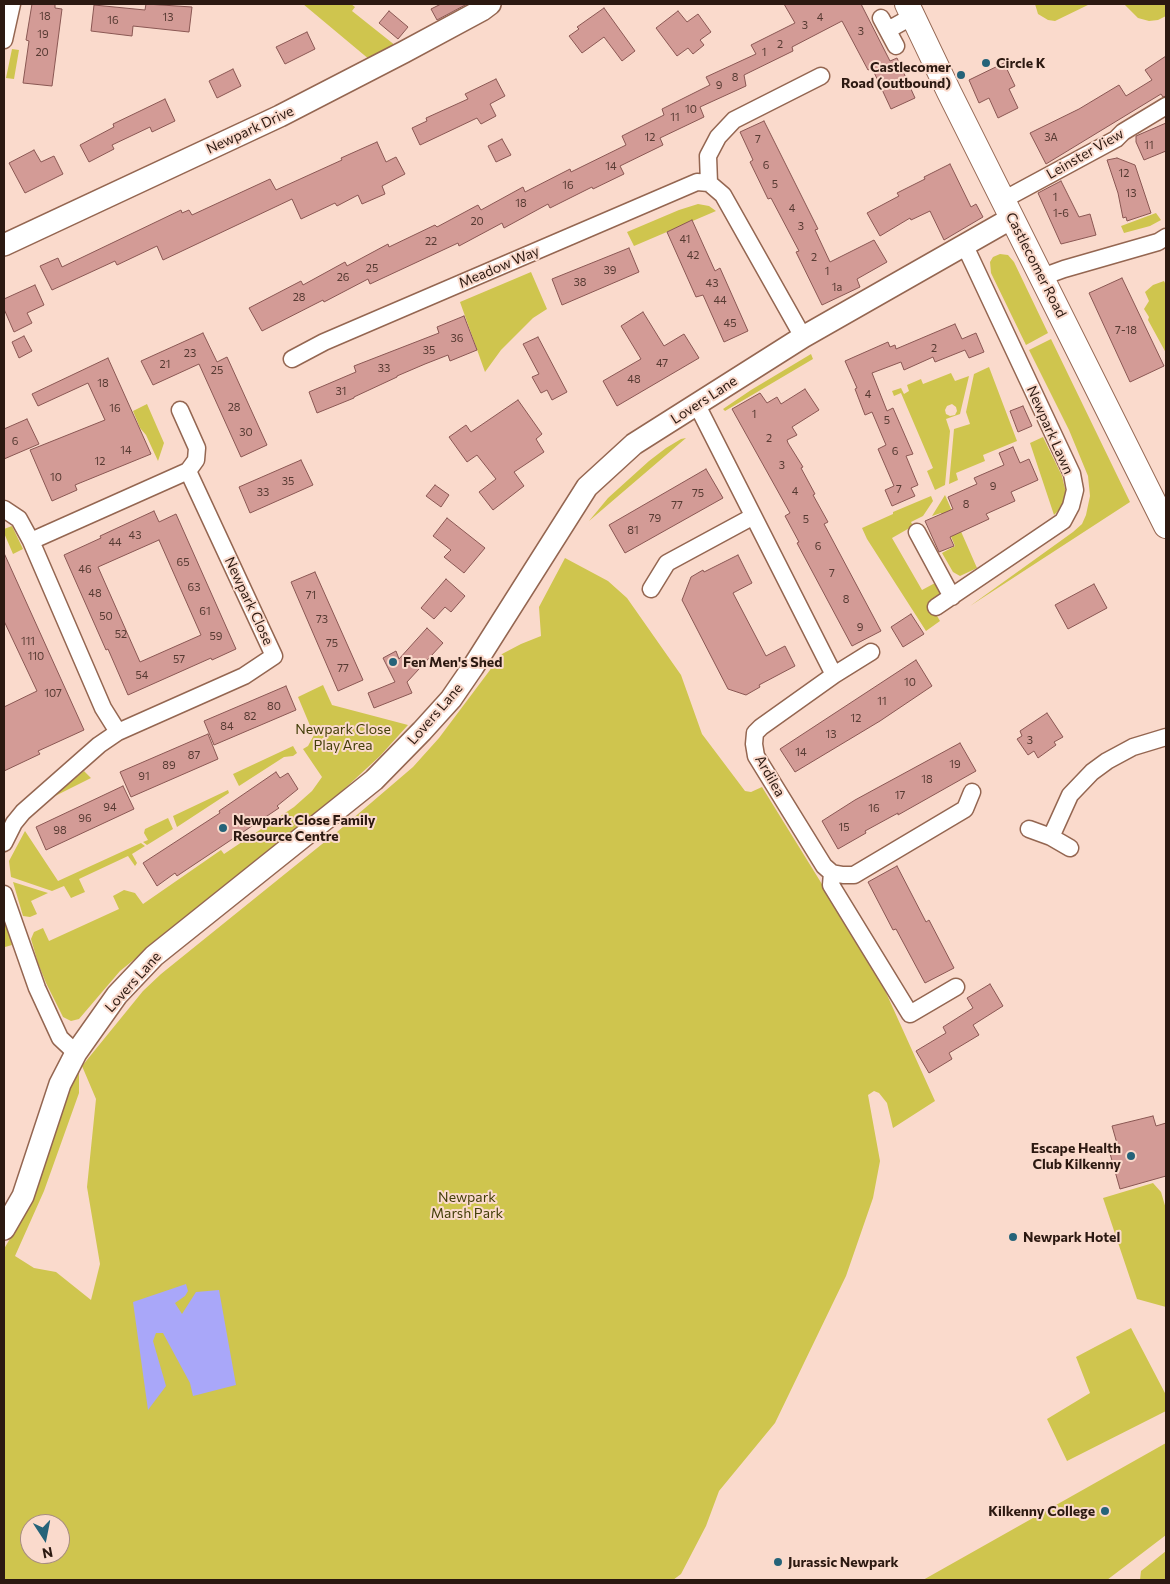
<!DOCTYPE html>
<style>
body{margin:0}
#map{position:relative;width:1170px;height:1584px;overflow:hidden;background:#fadacc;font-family:Commissioner,sans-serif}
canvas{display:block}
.frame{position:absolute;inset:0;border:5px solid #2c1911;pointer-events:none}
.north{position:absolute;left:20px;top:1514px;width:50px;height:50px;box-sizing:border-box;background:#fadacc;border:1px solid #a88d81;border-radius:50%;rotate:169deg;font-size:14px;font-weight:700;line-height:20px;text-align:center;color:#2c1911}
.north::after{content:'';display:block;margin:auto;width:18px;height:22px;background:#256379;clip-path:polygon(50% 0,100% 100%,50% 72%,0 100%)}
</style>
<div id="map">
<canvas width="1170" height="1584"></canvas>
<div class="frame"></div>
<div class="north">N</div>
</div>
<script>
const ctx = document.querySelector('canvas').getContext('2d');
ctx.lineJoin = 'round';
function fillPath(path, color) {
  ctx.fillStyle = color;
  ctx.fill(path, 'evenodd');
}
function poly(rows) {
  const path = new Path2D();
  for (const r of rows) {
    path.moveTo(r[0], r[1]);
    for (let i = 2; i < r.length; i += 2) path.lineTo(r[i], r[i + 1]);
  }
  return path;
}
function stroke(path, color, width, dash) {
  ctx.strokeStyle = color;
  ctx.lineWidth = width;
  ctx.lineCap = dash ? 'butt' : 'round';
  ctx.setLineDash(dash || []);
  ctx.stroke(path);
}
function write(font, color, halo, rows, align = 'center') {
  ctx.font = font + ' Commissioner,sans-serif';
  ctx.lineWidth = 4;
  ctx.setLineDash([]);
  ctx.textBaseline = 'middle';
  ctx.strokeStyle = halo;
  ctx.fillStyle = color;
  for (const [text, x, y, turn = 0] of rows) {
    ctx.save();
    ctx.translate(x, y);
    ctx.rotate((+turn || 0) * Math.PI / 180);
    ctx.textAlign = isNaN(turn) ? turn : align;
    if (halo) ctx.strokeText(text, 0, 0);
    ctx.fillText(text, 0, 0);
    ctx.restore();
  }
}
const green = poly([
 [303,4,351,4,355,7,352,11,396,46,370,60],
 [1035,4,1090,4,1055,21,1048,20,1038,14],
 [1124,4,1166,4,1166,16,1158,20,1149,21,1138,18],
 [12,49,19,50,14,79,6,78],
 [698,204,709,206,716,211,634,246,627,232,679,210],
 [1156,213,1161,220,1150,226,1124,233,1121,226],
 [1000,254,1008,255,1014,262,1048,333,1026,345,991,273,990,262,993,257],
 [531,272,547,309,533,318,501,350,485,372,460,302],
 [1164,281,1166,285,1166,353,1148,320,1149,317,1144,309,1149,301,1145,292,1153,285],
 [1051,339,1130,502,970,606,1073,532,1082,524,1086,515,1090,496,1088,476,1069,430,1029,350],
 [811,354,813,359,725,411,723,409,751,390],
 [989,367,1017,441,983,455,985,461,956,473,958,480,949,484,954,429,970,424,966,412,974,374],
 [951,373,955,381,969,376,960,414,946,419,950,431,945,485,935,490,927,471,933,468,901,393,894,396,892,391,901,388,904,394,909,391,907,385,921,379,923,384],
 [952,404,956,407,957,411,955,415,950,416,946,414,945,410,947,406],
 [147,404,164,443,158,461,146,435,140,428,133,411],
 [1043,437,1062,476,1066,493,1062,507,1054,515,1030,443],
 [686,438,589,521,608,498,649,461,666,448,681,439],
 [945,495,977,568,960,576,953,572,942,553,955,546,941,513,932,516],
 [931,496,933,501,923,516,911,522,913,526,892,538,922,590,935,583,942,596,930,604,940,621,926,631,867,539,862,528,893,514,893,512],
 [12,526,23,549,13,554,4,533,4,529],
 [565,558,608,581,627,598,681,675,702,734,745,791,751,792,762,787,833,902,883,986,935,1101,893,1128,887,1103,879,1093,874,1091,868,1095,880,1161,873,1198,846,1276,775,1423,719,1491,706,1526,681,1574,673,1580,4,1580,4,1249,32,1200,70,1088,79,1070,79,1093,44,1191,15,1256,34,1268,56,1272,91,1300,100,1264,87,1187,96,1099,82,1066,143,991,161,974,337,832,413,767,439,738,502,654,521,644,541,636,539,607],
 [30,1524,60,1524,60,1554,30,1554],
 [323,685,332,705,408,725,380,756,341,792,120,971,79,1019,71,1021,63,1017,46,983,38,963,31,939,34,932,43,928,49,941,119,909,113,896,124,890,135,893,143,904,221,850,224,854,294,807,312,791,322,777,303,749,308,746,314,735,298,697],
 [293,746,297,753,293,756,284,757,239,786,233,774],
 [84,771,91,778,53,797],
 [228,790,229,793,177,827,173,816],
 [168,818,173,829,147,845,143,842,148,840,144,833,145,829],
 [25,831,58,881,141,843,145,846,132,854,137,863,135,866,128,856,79,879,85,892,71,898,64,886,52,891,11,877,9,861],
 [13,882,48,893,31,901,37,914,30,917,23,916],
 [4,915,12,945,5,947,4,938],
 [1153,1183,1161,1192,1166,1209,1166,1307,1137,1299,1103,1198],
 [1131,1328,1166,1395,1166,1411,1067,1461,1047,1419,1090,1393,1076,1357],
 [1166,1443,1166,1535,1107,1580,923,1580],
 [1166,1551,1166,1580,1140,1580,1141,1571]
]);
const water = poly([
 [186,1284,188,1291,185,1296,175,1303,182,1314,196,1292,219,1290,236,1385,193,1396,190,1383,163,1333,156,1333,153,1341,166,1386,148,1410,133,1302]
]);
const building = poly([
 [32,4,55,4,55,8,62,9,52,86,23,83,29,41,26,40,32,4],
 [146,4,192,7,189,32,133,26,132,36,91,31,94,5,145,10,146,4],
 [441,4,467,4,437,20,431,9,441,4],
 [784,4,861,4,890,61,897,58,915,98,891,109,872,68,868,70,842,21,792,47,793,51,744,75,746,86,700,107,704,117,660,138,663,145,620,166,624,174,593,189,592,187,550,208,548,204,504,228,502,223,459,246,458,243,370,284,368,279,324,302,323,300,262,331,249,308,301,281,303,285,345,262,347,266,388,244,389,247,435,225,437,227,478,205,481,210,523,187,525,192,570,169,571,172,626,145,622,136,664,115,662,109,710,85,706,77,756,54,751,45,795,23,784,4],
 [604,8,635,51,622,61,604,37,582,53,569,36,579,29,577,27,604,8],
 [389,11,408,27,398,39,379,23,389,11],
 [678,11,687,22,698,14,711,32,700,40,704,45,693,54,688,48,677,56,656,28,678,11],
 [307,32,315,49,285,64,276,47,307,32],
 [1166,56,1166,96,1163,97,1161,94,1046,164,1030,133,1079,109,1119,85,1126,96,1152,80,1145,70,1166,56],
 [1004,63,1015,86,1009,89,1018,108,998,118,989,98,979,103,969,80,1004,63],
 [233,69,241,86,217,98,209,81,233,69],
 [496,79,505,96,490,104,496,116,481,124,477,118,420,145,412,128,427,121,426,118,468,99,465,94,496,79],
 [165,99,175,121,152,132,150,127,112,145,114,149,89,162,80,145,114,127,113,124,165,99],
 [764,121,818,229,815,230,830,262,874,240,887,262,857,279,860,287,822,305,796,252,799,251,771,198,768,199,750,162,753,160,740,132,764,121],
 [1166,123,1166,151,1144,160,1136,142,1136,136,1166,123],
 [502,139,511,155,496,162,488,146,502,139],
 [377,142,386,162,396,157,405,174,382,186,385,194,362,204,358,195,337,206,335,203,301,219,292,199,163,260,157,246,117,265,115,261,52,290,40,266,58,258,62,267,181,210,182,213,189,210,192,215,270,179,276,190,342,160,341,158,377,142],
 [34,150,41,162,54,156,63,174,25,193,9,163,34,150],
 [1117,158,1135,165,1151,213,1127,221,1126,217,1123,218,1118,193,1107,160,1117,158],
 [950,164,971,207,976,204,983,217,944,240,930,211,911,220,910,218,880,236,867,213,899,196,897,193,925,179,924,177,950,164],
 [1061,181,1079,217,1090,214,1096,235,1061,244,1038,193,1061,181],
 [692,220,715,271,720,268,748,331,724,342,703,295,696,297,667,232,692,220],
 [629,248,639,272,562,305,552,279,629,248],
 [1122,278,1164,366,1130,382,1089,293,1122,278],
 [35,285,44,305,27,313,32,323,14,332,4,309,4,299,35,285],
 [643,312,664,346,684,334,699,358,617,406,603,381,641,359,621,326,643,312],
 [464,316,477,350,450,361,448,355,425,364,397,376,397,377,354,397,354,398,317,413,309,392,356,372,354,366,439,333,437,327,464,316],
 [955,324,962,339,976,333,984,352,969,358,965,350,935,362,933,357,904,370,901,362,872,373,887,411,893,408,913,454,906,456,918,485,911,488,915,496,892,506,885,490,894,486,878,449,886,445,872,412,865,415,855,389,857,388,845,361,888,342,890,347,895,345,896,349,955,324],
 [203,333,217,362,227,357,267,445,241,457,199,364,153,385,141,361,203,333],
 [24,336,32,351,19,358,12,342,24,336],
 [538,337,567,392,552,400,547,390,541,393,532,377,539,374,523,344,538,337],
 [108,358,151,454,75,485,77,490,52,501,30,450,105,420,88,383,38,406,32,394,108,358],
 [805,389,819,410,792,427,797,435,787,440,788,443,803,467,801,468,815,494,813,495,828,522,824,524,881,631,852,646,797,543,799,542,785,516,790,513,732,409,760,393,767,403,777,397,781,404,805,389],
 [518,400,542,434,536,439,544,452,514,472,524,486,493,510,479,492,496,479,477,455,467,462,449,437,466,425,471,432,518,400],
 [1023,406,1032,426,1018,432,1010,411,1023,406],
 [27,419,39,444,4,459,4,429,27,419],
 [1013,447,1020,463,1029,459,1038,480,1011,492,1015,501,986,514,989,519,950,537,954,546,939,552,925,521,953,509,948,497,977,484,974,478,1004,465,999,453,1013,447],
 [301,460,313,485,250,513,239,487,301,460],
 [706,469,723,498,625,553,609,525,706,469],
 [435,485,449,495,441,507,426,496,435,485],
 [154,511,159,522,176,514,236,649,212,660,211,658,128,695,108,649,106,650,64,555,101,538,100,536,154,511],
 [159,540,201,635,140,662,98,567,159,540],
 [447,518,485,548,464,573,444,557,451,550,433,536,447,518],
 [4,553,84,730,38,751,40,754,4,771,4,707,37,691,4,621,4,553],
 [738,555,752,583,733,593,766,656,785,646,795,666,759,685,760,687,746,695,728,689,682,600,691,577,703,570,704,572,738,555],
 [315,572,363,680,338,691,291,582,315,572],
 [446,579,465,596,451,612,445,607,434,619,421,608,446,579],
 [1094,584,1107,608,1068,629,1055,605,1094,584],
 [911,614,924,634,903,647,891,627,911,614],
 [427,628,443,643,407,682,412,693,374,708,368,693,395,682,383,658,396,651,399,659,427,628],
 [916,660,932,686,880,721,795,772,780,749,916,660],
 [286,686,296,710,214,745,204,721,286,686],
 [1047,713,1063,737,1054,742,1056,745,1038,758,1034,751,1028,755,1017,739,1022,736,1020,731,1047,713],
 [208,734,218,759,131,797,120,772,208,734],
 [960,743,976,771,898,815,898,813,865,831,866,833,838,849,822,821,855,800,960,743],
 [276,772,280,778,288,773,298,789,277,806,279,808,177,876,175,873,157,886,143,863,220,813,219,811,276,772],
 [123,786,134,809,46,850,36,827,123,786],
 [897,866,926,922,929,920,954,968,925,983,896,929,893,930,868,882,897,866],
 [990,984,1003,1006,973,1025,979,1035,949,1053,952,1059,929,1073,916,1051,946,1033,943,1027,973,1008,967,998,990,984],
 [1153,1116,1156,1126,1166,1123,1166,1176,1120,1189,1109,1150,1118,1147,1112,1126,1153,1116]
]);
const minor = poly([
 [881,18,896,46],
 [888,30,913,16],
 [4,40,12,4],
 [709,183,708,156,718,137,734,120,821,76],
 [1003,200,1116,139,1123,132,1166,106],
 [1042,277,1064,269,1158,242,1166,237],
 [292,359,324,342,697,182,709,183,723,195,803,337],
 [697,405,834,675],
 [180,410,197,448,196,460,188,471],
 [4,509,19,519,31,541,103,708,118,732],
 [917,532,952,597],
 [651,589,667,563,752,517],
 [936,607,1063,521,1071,506,1075,490,1072,474,965,246],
 [871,652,834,675,761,727,755,733,754,744,756,756,824,866,832,873,843,875,854,875,965,809,972,792],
 [1029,829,1051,837],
 [4,843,14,823,23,812,99,745,118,732,244,676,274,656,188,471,31,541],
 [1070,848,1051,837,1070,795,1092,772,1107,761,1133,747,1166,737],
 [832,873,831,885,910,1014,956,987],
 [4,894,37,988,60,1038,76,1053]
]);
const tertiary = poly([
 [4,245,280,116,404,52,482,10,490,4],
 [4,1229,23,1196,60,1084,76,1053,117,995,154,956,374,780,422,731,451,699,473,667,587,487,634,444,803,337,1012,218]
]);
const secondary = poly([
 [907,4,949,92,1166,526]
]);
const markers = [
 [986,63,5,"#256379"],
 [961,75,5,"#256379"],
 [393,662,5,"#256379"],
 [223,828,5,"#256379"],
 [1131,1156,5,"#256379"],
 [1013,1237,5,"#256379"],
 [1105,1511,5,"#256379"],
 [778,1562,5,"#256379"]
];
const numberNames = [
 ["18",45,16],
 ["13",168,17],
 ["4",820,17],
 ["16",113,20],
 ["3",805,25],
 ["3",861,31],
 ["19",43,34],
 ["2",780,44],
 ["20",42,52],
 ["1",764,52],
 ["8",735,77],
 ["9",719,85],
 ["10",691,109],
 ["11",675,117],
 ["12",650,137],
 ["3A",1051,137],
 ["7",758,139],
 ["11",1149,145],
 ["6",766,165],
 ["14",611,166],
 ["12",1124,173],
 ["5",775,184],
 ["16",568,185],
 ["13",1131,193],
 ["1",1055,197],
 ["18",521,203],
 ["4",792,208],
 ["1-6",1061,213],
 ["20",477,221],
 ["3",801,226],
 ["41",685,239],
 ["22",431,241],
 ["42",693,255],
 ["2",814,257],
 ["25",372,268],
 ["39",610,270],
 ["1",827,271],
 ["26",343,277],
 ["38",580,282],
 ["43",712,283],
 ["1a",837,287],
 ["28",299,297],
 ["44",720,300],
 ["45",730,323],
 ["7-18",1126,330],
 ["36",457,338],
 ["2",934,348],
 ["35",429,350],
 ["23",190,353],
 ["47",662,363],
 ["21",165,364],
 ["33",384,368],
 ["25",217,370],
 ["48",634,379],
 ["18",103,383],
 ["31",341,391],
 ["4",868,394],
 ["28",234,407],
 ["16",115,408],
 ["1",754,414],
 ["5",887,420],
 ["30",246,432],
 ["2",769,438],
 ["6",15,441],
 ["14",126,450],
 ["6",895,451],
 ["12",100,461],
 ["3",782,465],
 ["10",56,477],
 ["35",288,481],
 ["9",993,486],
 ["7",899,489],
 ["4",795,491],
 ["33",263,492],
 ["75",698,493],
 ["8",966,504],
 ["77",677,505],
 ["79",655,518],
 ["5",806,519],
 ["81",633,530],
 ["43",135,535],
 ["44",115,542],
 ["6",818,546],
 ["65",183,562],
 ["46",85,569],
 ["7",832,573],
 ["63",194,587],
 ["48",95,593],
 ["71",311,595],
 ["8",846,599],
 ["61",205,611],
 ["50",106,616],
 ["73",322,619],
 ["9",860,627],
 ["52",121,634],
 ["59",216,636],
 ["111",28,641],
 ["75",332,643],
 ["110",36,656],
 ["57",179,659],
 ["77",343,668],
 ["54",142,675],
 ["10",910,682],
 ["107",53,693],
 ["11",882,701],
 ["80",274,706],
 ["82",250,716],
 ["12",856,718],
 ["84",227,726],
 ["13",831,734],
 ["3",1030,740],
 ["14",801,752],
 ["87",194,755],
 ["19",955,764],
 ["89",169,765],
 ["91",144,776],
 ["18",927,779],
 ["17",900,795],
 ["94",110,807],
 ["16",874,808],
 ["96",85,818],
 ["15",844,827],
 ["98",60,830]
];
const poiNames = [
 ["Circle K",996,63],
 ["Castlecomer",951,67,"right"],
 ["Road (outbound)",951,83,"right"],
 ["Fen Men's Shed",403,662],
 ["Newpark Close Family",233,820],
 ["Resource Centre",233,836],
 ["Escape Health",1121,1148,"right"],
 ["Club Kilkenny",1121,1164,"right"],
 ["Newpark Hotel",1023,1237],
 ["Kilkenny College",1095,1511,"right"],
 ["Jurassic Newpark",788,1562]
];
const streetNames = [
 ["Newpark Drive",250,130,-25],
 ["Leinster View",1085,154,-30],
 ["Castlecomer Road",1036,265,63],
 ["Meadow Way",499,267,-23],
 ["Lovers Lane",704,400,-33],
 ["Newpark Lawn",1050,430,66],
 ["Newpark Close",249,601,65],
 ["Lovers Lane",435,714,-49],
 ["Ardilea",770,776,60],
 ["Lovers Lane",133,982,-48]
];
const parkNames = [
 ["Newpark Close",343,729],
 ["Play Area",343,745],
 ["Newpark",467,1197],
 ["Marsh Park",467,1213]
];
fillPath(green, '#cfc54e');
fillPath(water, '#a9a7f9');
fillPath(building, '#d39b96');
stroke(building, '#8a5753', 1);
stroke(minor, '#946651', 19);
stroke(tertiary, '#946651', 24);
stroke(secondary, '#946651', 26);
stroke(minor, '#fff', 16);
stroke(tertiary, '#fff', 21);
stroke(secondary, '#fff', 24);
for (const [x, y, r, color] of markers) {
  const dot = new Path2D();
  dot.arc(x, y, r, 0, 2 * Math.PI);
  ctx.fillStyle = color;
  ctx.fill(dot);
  stroke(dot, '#fadacc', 2);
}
write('11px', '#563a32', null, numberNames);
write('bold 14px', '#2c1911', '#fadacc', poiNames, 'left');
write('14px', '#2c1911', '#fadacc', streetNames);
write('14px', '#433e08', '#fadacc', parkNames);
</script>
